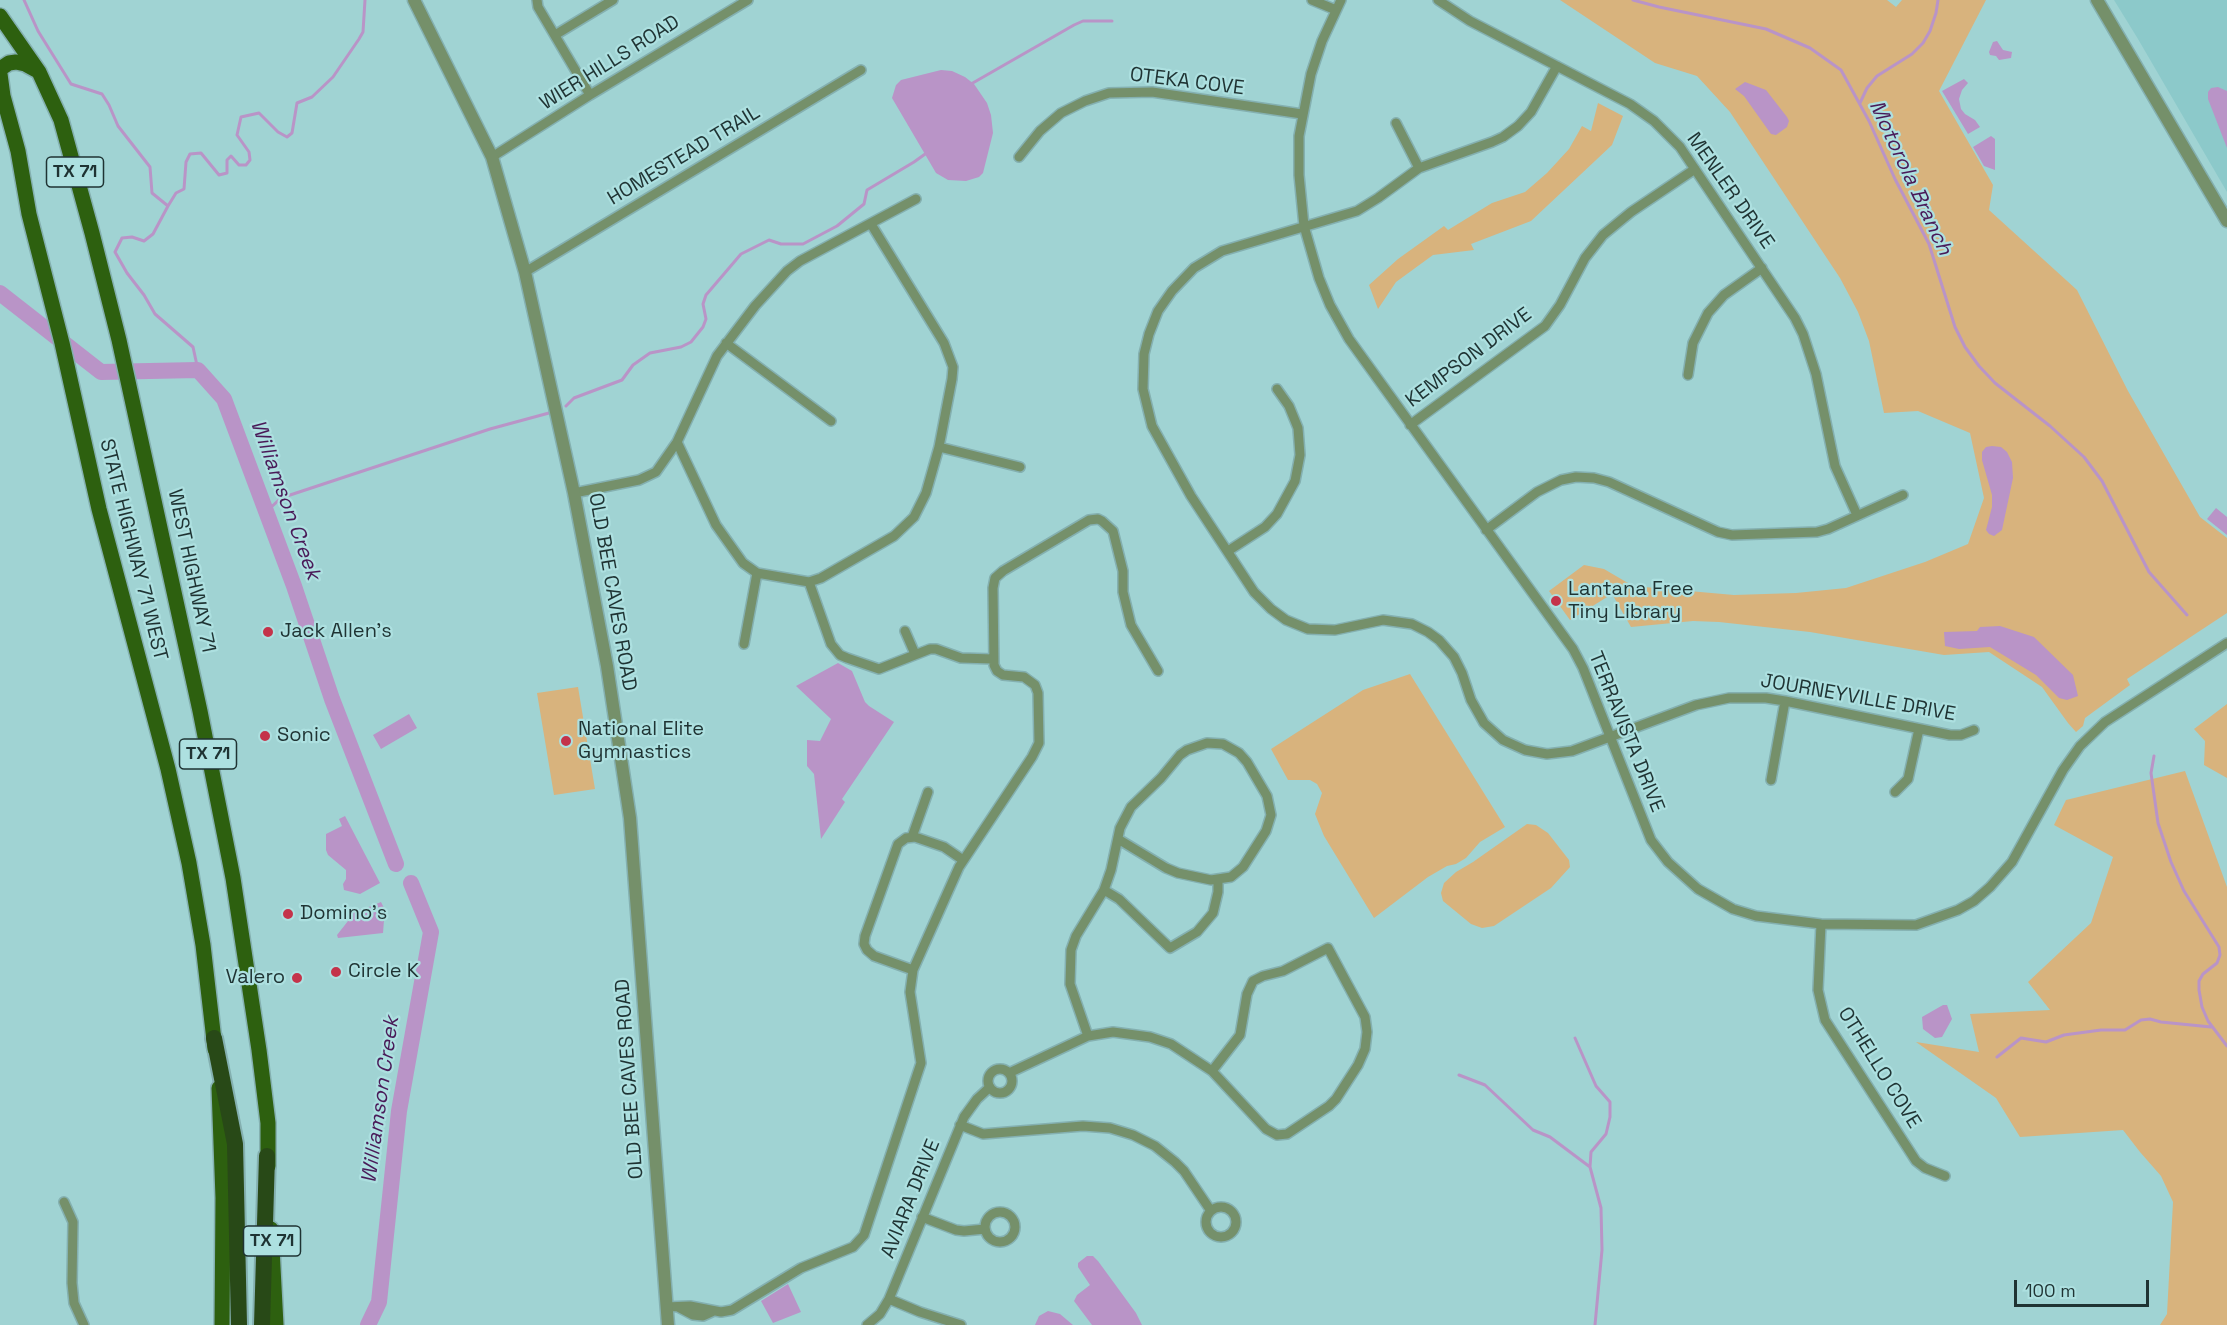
<!DOCTYPE html>
<style>
body{margin:0}
#map{position:relative;width:2227px;height:1325px;overflow:hidden;background:#a0d3d3;font-family:"Space Grotesk",sans-serif}
canvas{display:block}
.scale{position:absolute;left:2014px;top:1280px;width:135px;height:27px;box-sizing:border-box;border:3px solid #1f3333;border-top:0;padding-left:8px;font-size:18px;line-height:21px;white-space:nowrap;color:#1f3333;-webkit-text-stroke:4px #ade0e0;paint-order:stroke}
</style>
<div id="map">
<canvas width="2227" height="1325"></canvas>
<div class="scale">100 m</div>
</div>
<script>
const ctx = document.querySelector('canvas').getContext('2d');
ctx.lineJoin = 'round';
function fillPath(path, color) {
  ctx.fillStyle = color;
  ctx.fill(path, 'evenodd');
}
function poly(rows) {
  const path = new Path2D();
  for (const r of rows) {
    if (r.length === 3) {
      path.moveTo(r[0] + r[2], r[1]);
      path.arc(r[0], r[1], r[2], 0, 2 * Math.PI);
      continue;
    }
    path.moveTo(r[0], r[1]);
    for (let i = 2; i < r.length; i += 2) path.lineTo(r[i], r[i + 1]);
  }
  return path;
}
function stroke(path, color, width, dash) {
  ctx.strokeStyle = color;
  ctx.lineWidth = width;
  ctx.lineCap = dash ? 'butt' : 'round';
  ctx.setLineDash(dash || []);
  ctx.stroke(path);
}
function write(font, color, halo, rows, align = 'center') {
  ctx.font = font + ' "Space Grotesk",sans-serif';
  ctx.lineWidth = 4.5;
  ctx.setLineDash([]);
  ctx.textBaseline = 'middle';
  ctx.strokeStyle = halo;
  ctx.fillStyle = color;
  for (const [text, x, y, turn = 0] of rows) {
    ctx.save();
    ctx.translate(x, y);
    ctx.rotate((+turn || 0) * Math.PI / 180);
    ctx.textAlign = isNaN(turn) ? turn : align;
    if (halo) ctx.strokeText(text, 0, 0);
    ctx.fillText(text, 0, 0);
    ctx.restore();
  }
}
const built = poly([
 [2114,0,2227,0,2227,192,2138,39]
]);
const green = poly([
 [1560,0,1887,0,1896,7,1902,0,1986,0,1939,91,1993,185,1989,210,2077,290,2128,391,2200,517,2227,538,2227,613,2127,679,2130,685,2085,718,2083,726,2076,732,2068,723,2042,687,1989,652,1944,655,1810,632,1719,622,1693,621,1631,627,1612,594,1570,620,1549,591,1584,565,1604,569,1633,586,1734,595,1796,593,1846,588,1925,562,1968,544,1984,498,1970,433,1918,411,1884,413,1869,341,1858,312,1840,278,1730,112,1697,76,1655,63],
 [1598,103,1623,116,1612,145,1531,221,1471,244,1474,250,1433,255,1396,282,1378,309,1369,285,1398,259,1444,226,1448,230,1492,203,1525,192,1547,173,1569,149,1582,126,1591,131],
 [1410,674,1505,827,1480,842,1466,858,1456,864,1447,866,1428,877,1374,918,1324,836,1315,814,1322,793,1317,784,1310,780,1288,780,1271,749,1363,690],
 [578,687,595,789,554,795,537,693],
 [2227,704,2227,778,2204,765,2205,741,2194,729],
 [2185,771,2227,887,2227,1325,2160,1325,2167,1314,2173,1202,2161,1176,2140,1152,2123,1130,2020,1137,1996,1098,1916,1042,1979,1052,1970,1014,2050,1010,2028,982,2091,923,2113,857,2054,825,2066,800],
 [1527,824,1536,825,1548,833,1569,860,1570,867,1551,888,1494,926,1482,928,1471,924,1443,901,1441,893,1444,883,1456,872,1473,862]
]);
const water = poly([
 [1997,41,2003,50,2012,52,2011,58,1999,60,1996,56,1990,55,1989,52,1993,42],
 [941,70,952,71,965,77,974,84,987,103,991,115,993,133,983,173,979,177,966,181,948,180,936,173,892,98,896,85,901,80],
 [1964,79,1968,83,1962,90,1959,99,1961,109,1965,114,1975,120,1980,127,1968,134,1942,91],
 [1745,82,1766,90,1787,117,1789,121,1787,127,1776,135,1771,134,1744,96,1735,89],
 [2218,87,2227,91,2227,148,2208,99,2208,92,2211,88],
 [1991,136,1995,139,1995,170,1984,166,1973,147],
 [1992,446,2001,447,2007,452,2012,462,2013,478,2002,530,1994,536,1989,534,1986,530,1992,507,1992,495,1982,460,1982,452,1986,447],
 [2216,508,2227,517,2227,535,2207,519],
 [2000,626,2034,637,2073,675,2078,696,2067,700,2059,698,2036,675,1990,647,1959,649,1945,646,1944,632,1977,631,1980,627],
 [838,663,852,671,865,702,869,706,894,722,842,799,845,802,821,839,814,774,807,766,807,740,820,741,831,719,796,686],
 [409,714,417,728,381,749,373,735],
 [345,816,380,883,360,894,344,890,343,884,346,879,346,870,328,855,326,850,326,834,342,826,339,819],
 [381,902,387,914,384,920,383,933,338,938,337,935,348,921,344,917,349,909,364,909],
 [1943,1005,1947,1005,1952,1019,1942,1037,1935,1038,1923,1029,1922,1017],
 [1087,1256,1093,1256,1098,1261,1136,1313,1142,1325,1092,1325,1074,1301,1077,1295,1090,1285,1078,1267,1078,1263],
 [788,1284,801,1312,773,1323,761,1301],
 [1048,1311,1060,1314,1073,1325,1035,1325,1039,1316]
]);
const stream = poly([
 [24,0,38,31,71,84,102,94,109,105,118,126,150,167,152,193,168,206,153,234,144,241,132,237,122,238,115,252,127,273,144,295,155,314,193,347,198,370],
 [1633,0,1659,7,1766,29,1810,48,1841,70,1869,121,1895,179,1929,244,1955,327,1965,347,1979,366,1995,383,2050,426,2084,457,2102,481,2149,572,2187,615],
 [971,84,1074,25,1083,21,1112,21],
 [1860,103,1867,88,1877,76,1912,54,1923,43,1930,31,1936,13,1938,0],
 [168,206,176,193,184,189,186,162,190,154,201,153,219,175,227,173,227,160,231,156,239,165,246,165,250,160,249,152,237,135,241,117,259,113,278,132,287,137,292,133,297,103,312,97,333,77,359,39,363,32,365,0],
 [566,406,574,398,622,380,633,365,650,353,681,347,691,342,703,327,706,319,703,304,706,295,741,254,769,240,781,244,803,244,837,226,864,204,867,190,914,162,928,152],
 [266,512,281,498,490,429,549,413],
 [2154,756,2151,773,2158,823,2171,862,2184,891,2219,947,2220,955,2217,963,2203,974,2199,981,2199,990,2202,1007,2208,1021,2227,1046],
 [1575,1038,1596,1086,1610,1102,1610,1117,1606,1134,1591,1152,1590,1167],
 [1997,1057,2021,1038,2046,1042,2064,1035,2101,1030,2125,1030,2141,1020,2150,1019,2161,1022,2211,1027],
 [1459,1075,1485,1085,1533,1130,1550,1137,1590,1167,1601,1208,1602,1250,1595,1325]
]);
const river = poly([
 [0,293,101,372,198,370,224,399,294,586,332,699,396,864],
 [368,1325,379,1302,399,1111,431,932,411,883]
]);
const minor = poly([
 [537,0,538,7,590,95],
 [1312,0,1336,10],
 [1341,0,1322,41,1311,74,1299,136,1299,175,1304,226,1319,278,1330,305,1349,339,1573,649,1583,668,1651,840,1668,862,1698,889,1733,909,1756,916,1821,924,1916,925,1958,910,1974,901,1990,887,2012,862,2063,770,2080,746,2105,722,2227,643],
 [1438,0,1470,21,1630,104,1654,121,1680,147,1795,318,1803,334,1816,374,1835,466,1857,515],
 [555,35,613,0],
 [1557,66,1531,112,1518,126,1503,137,1492,142,1419,168,1378,198,1357,211,1222,251,1194,268,1172,291,1158,311,1149,334,1144,354,1143,389,1152,426,1191,496,1254,592,1271,609,1286,620,1308,629,1335,630,1383,620,1412,624,1428,632,1439,640,1454,657,1462,673,1471,700,1484,723,1503,740,1525,750,1547,754,1572,751,1696,705,1729,698,1766,698,1785,701,1950,735,1961,735,1974,730],
 [1396,123,1419,168],
 [492,157,590,95,748,0],
 [1019,157,1040,131,1061,113,1085,101,1109,93,1152,92,1302,114],
 [525,272,861,70],
 [726,343,831,421],
 [1688,375,1693,343,1708,313,1724,295,1762,268],
 [1410,425,1545,326,1560,305,1585,258,1603,235,1631,212,1695,169],
 [677,442,716,525,743,563,757,573,809,582,821,578,894,536,914,517,926,493,939,447,952,379,953,367,944,343,871,224],
 [939,447,1020,467],
 [574,493,639,480,656,472,677,442,717,356,755,306,787,271,800,261,916,199],
 [1486,530,1537,492,1561,480,1576,477,1594,478,1609,482,1718,532,1732,535,1817,532,1828,529,1903,495],
 [1228,551,1265,527,1277,514,1295,481,1300,455,1298,428,1289,406,1277,389],
 [809,582,831,644,840,655,847,658,879,669,930,649,936,649,961,658,993,659],
 [905,631,915,654],
 [744,644,757,573],
 [1771,780,1785,701],
 [1895,792,1908,779,1919,729],
 [912,837,928,792],
 [1104,890,1119,899,1170,948,1197,932,1213,913,1218,892,1218,879],
 [1821,924,1818,990,1825,1020,1916,1161,1925,1168,1945,1176],
 [913,970,874,956,867,950,864,944,865,936,898,844,906,838,915,837,944,847,963,860],
 [1088,1036,1070,984,1071,950,1076,936,1104,890,1111,870,1120,828,1131,807,1161,778,1180,755,1187,750,1207,743,1223,744,1239,753,1247,762,1267,796,1271,815,1266,831,1243,867,1231,877,1211,880,1178,873,1166,868,1118,839],
 [1000,1081,12],
 [1009,1073,1088,1036,1113,1032,1150,1037,1171,1044,1212,1071,1266,1129,1277,1135,1287,1134,1329,1106,1336,1099,1358,1065,1365,1049,1367,1032,1365,1017,1328,948,1283,971,1263,976,1253,981,1247,994,1240,1035,1212,1071],
 [960,1125,983,1134,1083,1126,1110,1128,1133,1135,1155,1146,1175,1162,1184,1171,1211,1211],
 [64,1202,73,1222,72,1283,74,1303,84,1325],
 [1221,1222,15],
 [1000,1227,15],
 [922,1217,956,1230,964,1231,985,1229],
 [889,1299,920,1312,961,1325],
 [666,1307,690,1306,721,1312,732,1310,801,1268,853,1247,864,1235,921,1063,910,992,913,970,959,867,1032,757,1039,743,1038,693,1035,685,1024,677,1003,675,997,671,994,665,993,588,995,578,1003,571,1089,520,1098,519,1102,521,1113,531,1123,571,1123,592,1131,625,1158,671],
 [678,1307,693,1315,703,1316,714,1311],
 [867,1325,880,1314,889,1299,964,1117,977,1099,990,1087]
]);
const tertiary = poly([
 [414,0,492,157,525,272,574,493,607,666,630,818,668,1325],
 [2097,0,2227,221]
]);
const primary = poly([
 [0,16,39,72,61,120,92,233,119,340,200,711,233,878,259,1050,268,1123,268,1166],
 [0,69,9,63,16,62,25,64,36,70],
 [0,74,3,96,18,151,29,214,62,343,99,509,168,769,189,863,203,945,215,1049],
 [219,1088,223,1198,222,1325],
 [271,1229,276,1325]
]);
const motorway = poly([
 [214,1038,235,1144,239,1325],
 [262,1325,267,1156]
]);
const markers = [
 [1556,601,6,"#c4334a"],
 [268,632,6,"#c4334a"],
 [265,736,6,"#c4334a"],
 [566,741,6,"#c4334a"],
 [288,914,6,"#c4334a"],
 [336,972,6,"#c4334a"],
 [297,978,6,"#c4334a"]
];
const shields = [
 [75,172,57],
 [208,754,57],
 [272,1241,57]
];
const shieldNames = [
 ["TX 71",75,172],
 ["TX 71",208,754],
 ["TX 71",272,1241]
];
const streetNames = [
 ["WIER HILLS ROAD",610,63,-32],
 ["OTEKA COVE",1187,82,7],
 ["HOMESTEAD TRAIL",684,156,-31],
 ["MENLER DRIVE",1730,191,55],
 ["KEMPSON DRIVE",1469,358,-37],
 ["STATE HIGHWAY 71 WEST",133,550,76],
 ["WEST HIGHWAY 71",191,571,78],
 ["OLD BEE CAVES ROAD",612,592,80],
 ["JOURNEYVILLE DRIVE",1858,698,10],
 ["TERRAVISTA DRIVE",1626,732,68],
 ["OTHELLO COVE",1879,1068,58],
 ["OLD BEE CAVES ROAD",630,1079,-94],
 ["AVIARA DRIVE",911,1199,-68]
];
const poiNames = [
 ["Lantana Free",1568,590],
 ["Tiny Library",1568,613],
 ["Jack Allen's",280,632],
 ["National Elite",578,730],
 ["Gymnastics",578,753],
 ["Sonic",277,736],
 ["Domino's",300,914],
 ["Circle K",348,972],
 ["Valero",285,978,"right"]
];
const waterNames = [
 ["Motorola Branch",1910,178,65],
 ["Williamson Creek",285,500,70],
 ["Williamson Creek",381,1100,-82]
];
fillPath(built, '#8cc9ca');
fillPath(green, '#d8b37d');
fillPath(water, '#b994c7');
stroke(stream, '#b994c7', 3);
stroke(river, '#b994c7', 16);
stroke(minor, '#84b0b0', 12);
stroke(tertiary, '#84b0b0', 15);
stroke(primary, '#84b0b0', 18);
stroke(motorway, '#84b0b0', 20);
stroke(minor, '#75906a', 9);
stroke(tertiary, '#75906a', 12);
stroke(primary, '#2d600f', 15);
stroke(motorway, '#284917', 16);
for (const [x, y, r, color] of markers) {
  const dot = new Path2D();
  dot.arc(x, y, r, 0, 2 * Math.PI);
  ctx.fillStyle = color;
  ctx.fill(dot);
  stroke(dot, '#ade0e0', 2);
}
for (const [x, y, w] of shields) {
  const box = new Path2D();
  box.roundRect(x - w / 2, y - 15, w, 30, 4.5);
  ctx.fillStyle = '#ade0e0';
  ctx.fill(box);
  stroke(box, '#1f3333', 1.5);
}
write('bold 18px', '#1f3333', null, shieldNames);
write('20px', '#1f3333', '#ade0e0', streetNames);
write('20px', '#1f3333', '#ade0e0', poiNames, 'left');
write('italic 21px', '#491a58', '#ade0e0', waterNames);
</script>
